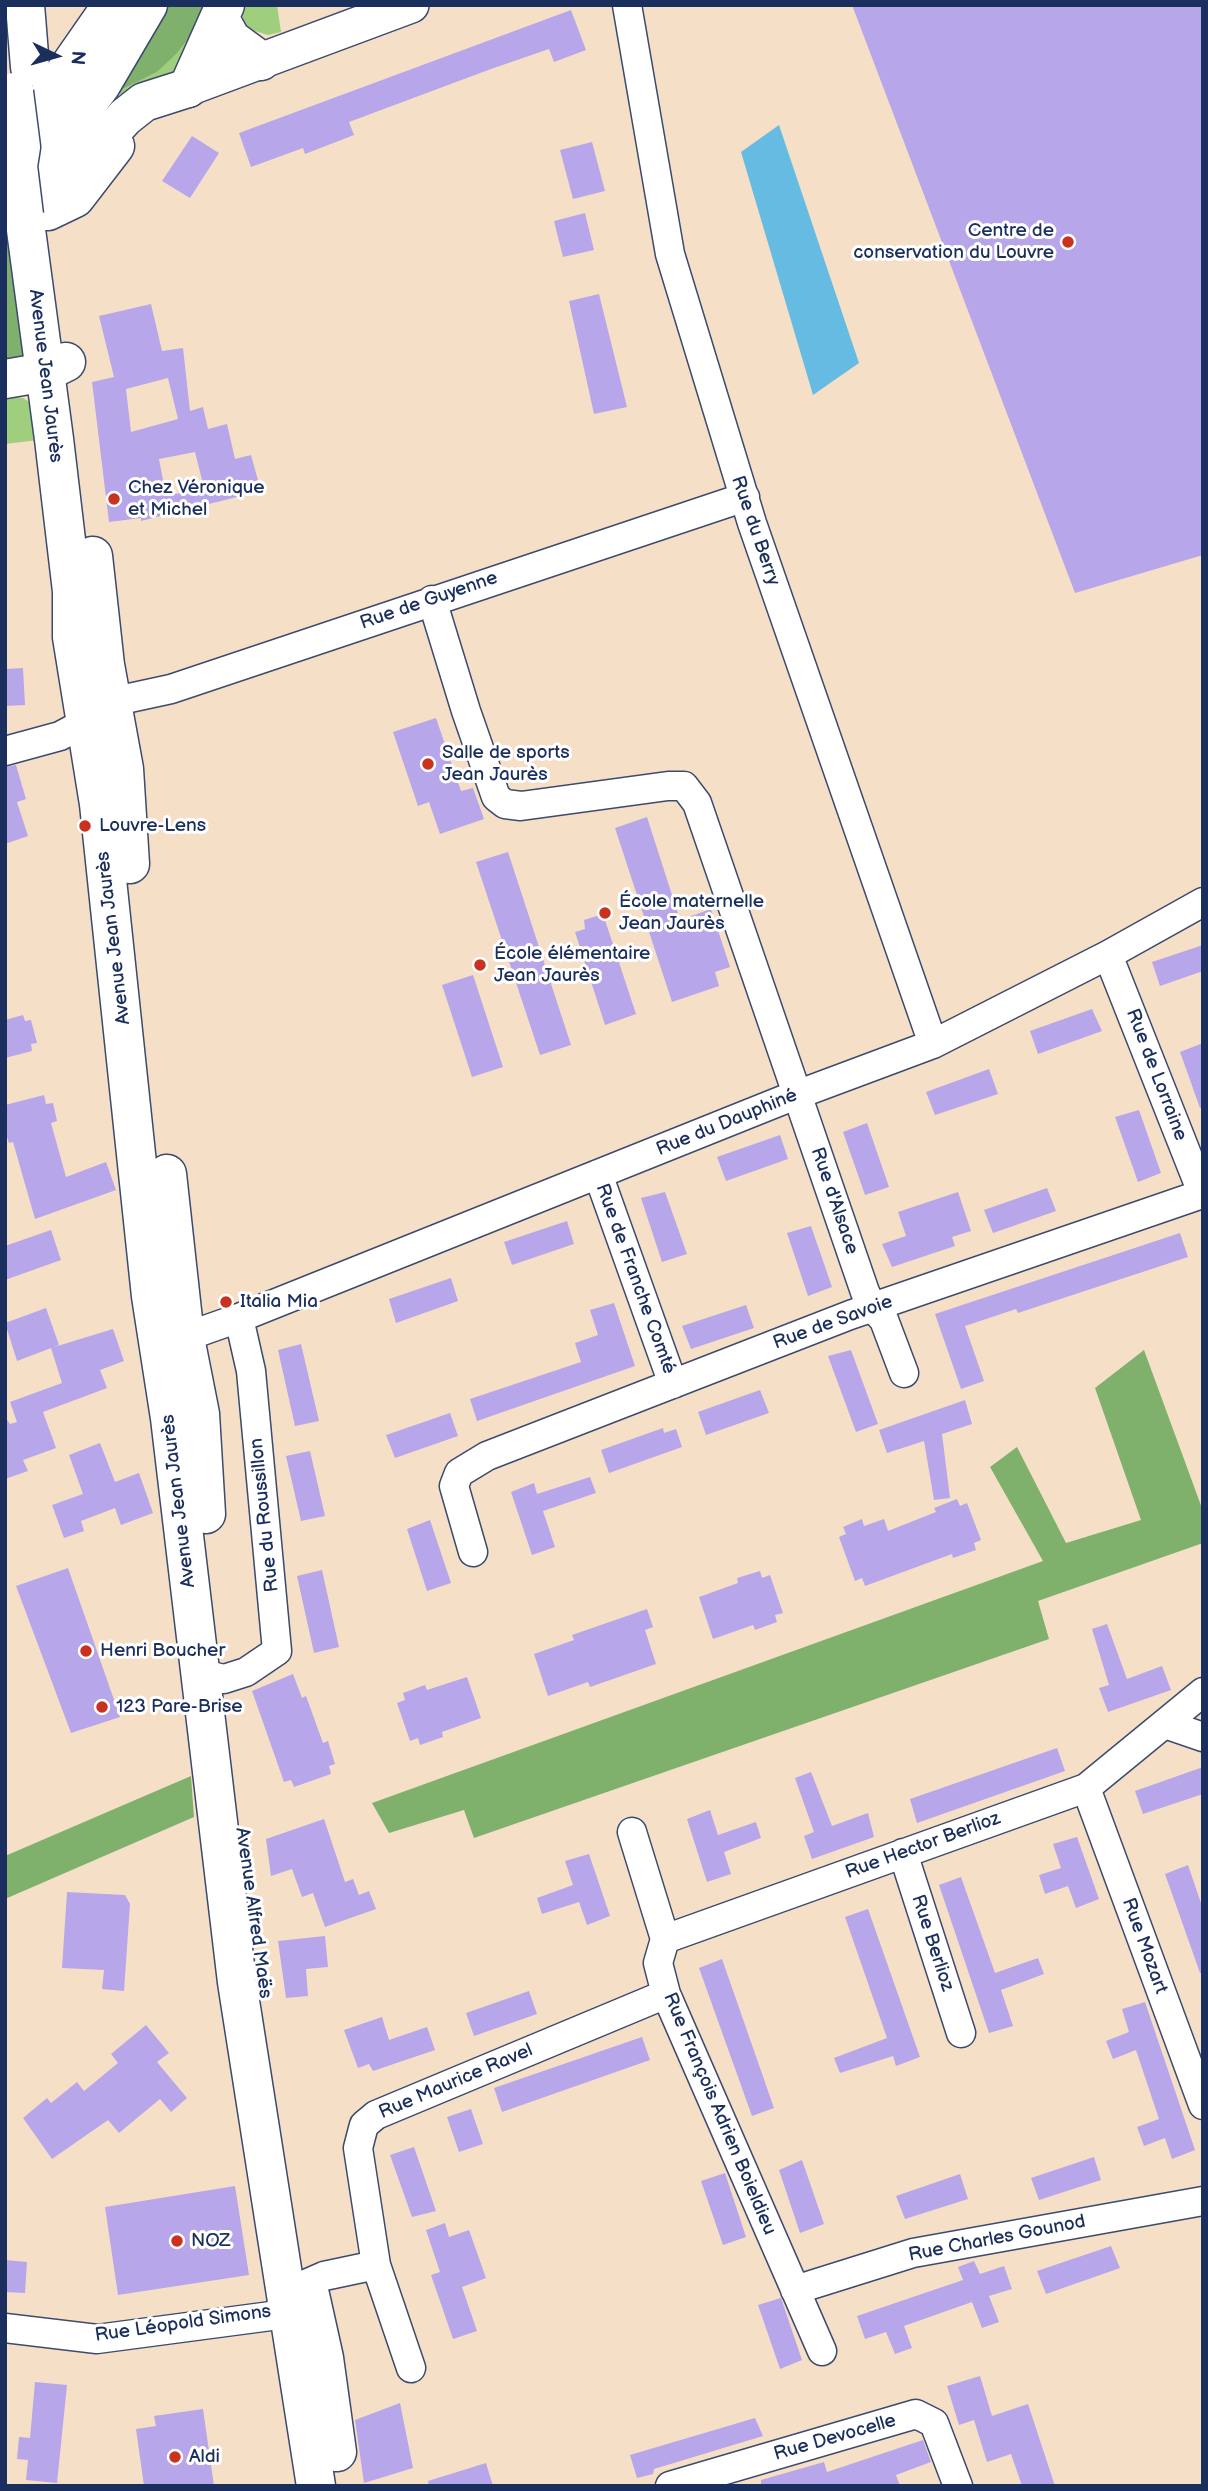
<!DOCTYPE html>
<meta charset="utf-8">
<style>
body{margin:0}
#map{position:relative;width:1208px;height:2491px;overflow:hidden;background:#f5e0c7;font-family:"Balsamiq Sans",sans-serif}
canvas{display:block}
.frame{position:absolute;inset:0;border:7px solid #1b2f5e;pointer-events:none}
.north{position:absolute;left:21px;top:21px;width:70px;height:70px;-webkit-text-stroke:5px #fff;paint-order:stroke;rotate:95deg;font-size:19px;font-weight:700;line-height:28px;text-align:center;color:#1b2f5e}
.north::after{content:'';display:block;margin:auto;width:24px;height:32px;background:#1b2f5e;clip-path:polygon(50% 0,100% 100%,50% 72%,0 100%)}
</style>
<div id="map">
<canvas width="1208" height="2491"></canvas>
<div class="frame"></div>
<div class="north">N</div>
</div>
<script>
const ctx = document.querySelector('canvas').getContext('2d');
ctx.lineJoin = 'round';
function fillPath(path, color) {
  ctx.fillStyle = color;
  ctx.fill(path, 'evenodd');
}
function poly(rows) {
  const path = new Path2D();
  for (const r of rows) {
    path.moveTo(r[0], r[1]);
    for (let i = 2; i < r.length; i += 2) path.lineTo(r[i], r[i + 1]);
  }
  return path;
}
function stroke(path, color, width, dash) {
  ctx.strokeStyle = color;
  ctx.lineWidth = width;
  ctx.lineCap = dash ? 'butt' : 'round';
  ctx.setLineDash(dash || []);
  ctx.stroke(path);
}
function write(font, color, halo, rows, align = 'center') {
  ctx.font = font + ' "Balsamiq Sans",sans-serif';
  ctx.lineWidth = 6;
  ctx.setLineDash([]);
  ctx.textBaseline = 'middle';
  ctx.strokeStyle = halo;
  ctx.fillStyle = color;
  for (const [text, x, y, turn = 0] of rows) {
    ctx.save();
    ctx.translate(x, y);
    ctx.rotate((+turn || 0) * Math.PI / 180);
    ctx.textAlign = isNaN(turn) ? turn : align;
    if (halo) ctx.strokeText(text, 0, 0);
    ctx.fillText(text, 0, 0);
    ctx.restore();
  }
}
const green = poly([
 [242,5,277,5,281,32,268,35,255,31,246,25,241,13],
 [211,13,190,63,124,96,117,92,157,72],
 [5,396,23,398,34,405,38,440,5,444]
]);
const forest = poly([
 [168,5,214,5,177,53,157,72,117,92],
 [11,232,24,358,5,366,5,240],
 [1144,1350,1203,1511,1203,1543,1038,1601,1049,1639,474,1838,464,1810,389,1833,372,1803,1043,1561,990,1467,1017,1447,1066,1543,1141,1520,1095,1388],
 [191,1776,194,1817,5,1899,5,1856]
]);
const water = poly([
 [779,125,859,363,813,395,741,152]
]);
const building = poly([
 [852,5,1203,5,1203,555,1075,593],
 [571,10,586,50,554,62,549,49,491,69,349,122,354,135,305,154,303,148,251,167,239,133],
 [192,136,219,153,190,198,162,181],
 [592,142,605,191,573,199,560,150],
 [585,213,594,250,563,257,554,221],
 [599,294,627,407,594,414,569,301],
 [151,304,162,351,183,348,190,411,203,407,208,429,227,424,235,459,251,455,261,491,141,521,141,518,109,522,92,382,114,377,99,316],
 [168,378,178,419,131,432,126,389],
 [195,452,204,488,166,496,159,459],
 [23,668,25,705,5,706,5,669],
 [436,718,461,791,473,788,484,819,440,834,429,802,418,806,393,732],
 [16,765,26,799,17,802,28,836,5,844,5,767],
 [647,817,680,920,711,909,730,967,715,972,719,986,672,1002,615,828],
 [508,852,571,1045,540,1055,476,862],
 [603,914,636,1014,605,1025,575,932,585,929,584,920],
 [1203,945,1203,971,1160,986,1152,962],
 [473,975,503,1067,472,1077,442,985],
 [1092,1009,1102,1031,1038,1054,1030,1031],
 [23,1015,25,1021,31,1020,37,1043,31,1044,32,1051,5,1058,5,1020],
 [1203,1043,1203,1107,1200,1108,1180,1052],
 [989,1069,998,1094,935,1115,926,1092],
 [44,1095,46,1104,53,1103,57,1121,51,1123,66,1177,106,1162,116,1190,35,1219,13,1142,9,1143,5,1131,5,1105],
 [1139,1110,1161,1173,1138,1182,1115,1117],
 [867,1123,889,1187,865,1195,843,1132],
 [780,1135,788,1159,726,1181,717,1157],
 [1047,1188,1056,1211,993,1233,984,1210],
 [665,1192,687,1254,662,1262,641,1198],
 [958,1192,971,1231,952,1237,955,1246,892,1267,882,1244,906,1236,898,1212],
 [567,1221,574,1244,512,1265,504,1242],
 [811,1226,832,1287,808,1296,787,1233],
 [51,1230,61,1260,5,1280,5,1246],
 [1180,1233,1188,1257,1018,1313,1016,1309,965,1326,984,1381,961,1389,935,1314],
 [451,1278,458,1301,396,1323,389,1299],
 [614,1303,635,1366,477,1421,470,1399,581,1362,575,1343,598,1335,590,1310],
 [746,1305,754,1328,691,1349,682,1326],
 [46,1308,59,1345,17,1361,5,1323],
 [113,1329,124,1361,100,1370,107,1388,43,1412,56,1448,23,1460,28,1471,5,1479,5,1417,10,1424,17,1422,10,1402,62,1383,51,1348],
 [301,1344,319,1421,295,1426,278,1350],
 [851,1350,878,1424,856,1432,828,1356],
 [760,1390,769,1413,706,1435,698,1412],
 [965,1400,972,1424,942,1434,950,1498,934,1500,924,1441,887,1453,879,1430],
 [450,1413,458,1436,395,1458,386,1435],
 [663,1428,664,1433,676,1429,682,1447,609,1473,601,1450],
 [100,1443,115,1482,139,1473,153,1513,121,1525,115,1508,81,1521,84,1531,64,1538,52,1505,83,1494,69,1455],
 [310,1451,325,1516,301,1521,286,1456],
 [590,1477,596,1493,543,1511,555,1547,532,1555,511,1492,534,1483,537,1494],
 [957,1499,960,1506,967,1503,981,1540,974,1543,976,1550,953,1558,952,1554,865,1586,862,1578,855,1581,839,1537,846,1534,843,1527,862,1519,864,1526,884,1519,888,1531,936,1512,934,1508],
 [430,1520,451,1583,427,1591,407,1529],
 [68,1568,120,1717,71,1733,16,1586],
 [322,1570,339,1647,314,1653,297,1576],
 [760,1571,762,1578,770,1575,783,1613,775,1615,777,1622,755,1630,753,1625,713,1639,699,1597,738,1583,737,1578],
 [647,1609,653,1627,645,1630,656,1664,590,1687,588,1682,548,1696,534,1654,574,1640,572,1635],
 [1107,1624,1127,1679,1162,1666,1171,1690,1108,1712,1099,1688,1109,1685,1092,1629],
 [293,1674,302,1698,306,1696,323,1743,328,1741,335,1764,329,1766,331,1774,294,1787,291,1780,284,1782,252,1691],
 [467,1677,481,1718,442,1732,443,1737,420,1745,418,1738,410,1741,397,1703,405,1700,403,1693,425,1685,427,1690],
 [1057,1748,1065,1771,917,1823,910,1799],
 [1203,1767,1203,1794,1143,1814,1135,1791],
 [811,1772,832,1826,868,1813,874,1837,812,1859,804,1836,814,1832,795,1778],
 [710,1810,718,1835,756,1822,761,1838,724,1852,731,1874,707,1882,687,1819],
 [324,1819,345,1882,353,1879,359,1895,369,1891,376,1909,325,1927,313,1893,302,1897,292,1869,271,1876,266,1839],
 [1077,1837,1099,1899,1076,1908,1068,1886,1045,1894,1039,1875,1061,1868,1053,1844],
 [589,1854,610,1916,587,1925,579,1902,542,1914,537,1898,573,1885,565,1861],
 [1188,1865,1203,1909,1203,1972,1200,1973,1165,1874],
 [961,1877,995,1973,1038,1958,1044,1974,1001,1990,1013,2026,989,2033,939,1885],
 [67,1892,125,1895,130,1904,124,1991,102,1989,104,1970,62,1968],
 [868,1909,920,2057,896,2066,893,2056,840,2073,834,2058,887,2038,845,1917],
 [325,1936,328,1967,306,1969,308,1996,286,1998,278,1941],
 [722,1959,774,2108,752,2116,699,1968],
 [529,1991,537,2014,474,2036,466,2013],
 [1145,2002,1195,2150,1172,2159,1165,2138,1144,2146,1137,2127,1159,2119,1136,2050,1113,2059,1106,2041,1129,2032,1122,2009],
 [382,2017,389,2040,427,2027,435,2050,373,2071,369,2064,358,2068,344,2030],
 [146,2025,169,2053,157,2062,187,2098,171,2112,160,2099,119,2133,108,2120,52,2159,23,2118,47,2098,51,2103,77,2082,84,2091,118,2063,111,2054],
 [642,2037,650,2060,502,2112,494,2088],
 [471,2109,483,2144,459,2152,447,2117],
 [414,2147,436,2211,412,2217,390,2155],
 [1094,2157,1101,2180,1039,2200,1031,2178],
 [802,2160,824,2224,800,2233,779,2170],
 [725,2173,746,2237,723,2245,701,2181],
 [960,2174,968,2199,905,2219,896,2196],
 [235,2186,249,2275,118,2295,105,2207],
 [445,2223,449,2237,469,2230,486,2278,462,2287,477,2331,453,2339,431,2275,440,2272,426,2230],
 [1111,2246,1120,2268,1046,2294,1037,2271],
 [5,2260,27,2262,25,2293,5,2292],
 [974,2261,980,2274,1004,2266,1012,2289,989,2296,999,2322,982,2328,972,2302,904,2326,912,2348,895,2354,886,2332,865,2339,857,2316,963,2280,958,2267],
 [781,2298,802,2360,780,2369,758,2305],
 [980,2376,992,2416,1028,2404,1055,2486,1022,2486,1011,2454,987,2462,974,2420,959,2425,947,2386],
 [35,2382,67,2385,57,2483,26,2480,28,2460,17,2459,19,2437,30,2438],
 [400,2403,413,2468,364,2483,355,2420],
 [203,2409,214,2486,144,2486,136,2429,156,2426,154,2416],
 [755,2418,763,2436,654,2469,653,2474,637,2478,630,2455],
 [923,2440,931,2462,896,2475,900,2486,761,2486,761,2480,824,2462,827,2472],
 [486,2463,493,2486,429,2486,428,2481]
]);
const minor = poly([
 [627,5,670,254,752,523,933,1044],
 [432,600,466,711,496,797,505,804,521,806,668,786,684,786,697,803,865,1292,872,1307,884,1320,904,1373],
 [5,751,60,736,86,722,111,702,171,689,745,497],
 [1108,955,1203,1195],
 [598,1174,673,1384],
 [168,1343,239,1318,783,1100,933,1044,1108,955,1203,902],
 [473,1552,454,1486,459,1473,487,1456,850,1315,1202,1194],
 [198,1673,224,1679,246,1672,277,1651,251,1371,239,1318],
 [1165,1724,1203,1737],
 [1086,1788,1203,2105],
 [632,1832,665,1939,658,1963,666,1994,822,2351],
 [903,1853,961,2033],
 [665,1939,1086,1788,1203,1692],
 [795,2290,913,2253,1203,2201],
 [5,2328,97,2339,271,2316,287,2307,308,2283,324,2276,376,2265],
 [411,2368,376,2265,358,2148,364,2125,376,2115,666,1994],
 [670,2486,916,2414,934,2423,958,2486]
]);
const tertiary = poly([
 [188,88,411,5]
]);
const secondary = poly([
 [25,5,30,67],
 [188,88,144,102,125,117,93,152,46,180,24,215,54,439,72,591,72,637,99,804,151,1296,170,1418,237,1982,316,2486],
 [48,211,75,198,115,146],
 [93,556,105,665,124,769,130,864],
 [167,1174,185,1338,200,1414,206,1514],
 [310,2295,324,2358,337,2452]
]);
const trunk = poly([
 [220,19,231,39,261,61],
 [188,88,225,5],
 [7,156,112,5],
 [6,213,101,85,148,5],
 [5,379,46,372,66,362]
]);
const secondaryBridge = poly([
 [14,92,21,147,18,166,24,215]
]);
const markers = [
 [1068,242,7,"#c8321e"],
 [114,499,7,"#c8321e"],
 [428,764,7,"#c8321e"],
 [85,826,7,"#c8321e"],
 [605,913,7,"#c8321e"],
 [480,965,7,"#c8321e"],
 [226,1302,7,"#c8321e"],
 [86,1651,7,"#c8321e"],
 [102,1707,7,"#c8321e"],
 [177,2241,7,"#c8321e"],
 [175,2457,7,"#c8321e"]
];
const poiNames = [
 ["Centre de",1054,231,"right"],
 ["conservation du Louvre",1054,253,"right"],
 ["Chez Véronique",128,488],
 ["et Michel",128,510],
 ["Salle de sports",442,753],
 ["Jean Jaurès",442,775],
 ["Louvre-Lens",99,826],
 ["École maternelle",619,902],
 ["Jean Jaurès",619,924],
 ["École élémentaire",494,954],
 ["Jean Jaurès",494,976],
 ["Italia Mia",240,1302],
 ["Henri Boucher",100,1651],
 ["123 Pare-Brise",116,1707],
 ["NOZ",191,2241],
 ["Aldi",189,2457]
];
const streetNames = [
 ["Avenue Jean Jaurès",45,376,83],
 ["Rue du Berry",755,531,71],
 ["Rue de Guyenne",429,601,-19],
 ["Avenue Jean Jaurès",114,938,-97],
 ["Rue de Lorraine",1156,1075,69],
 ["Rue du Dauphiné",727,1123,-22],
 ["Rue d'Alsace",834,1201,71],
 ["Rue de Franche Comté",635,1279,70],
 ["Rue de Savoie",833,1323,-20],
 ["Avenue Jean Jaurès",179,1501,-97],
 ["Rue du Roussillon",265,1515,-96],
 ["Rue Hector Berlioz",923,1846,-20],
 ["Avenue Alfred Maës",253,1913,82],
 ["Rue Berlioz",932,1943,72],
 ["Rue Mozart",1144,1946,70],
 ["Rue Maurice Ravel",456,2082,-23],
 ["Rue François Adrien Boieldieu",719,2114,67],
 ["Rue Charles Gounod",997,2239,-11],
 ["Rue Léopold Simons",183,2324,-8],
 ["Rue Devocelle",835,2438,-16]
];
fillPath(green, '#9fce7c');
fillPath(forest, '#7fb16c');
fillPath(water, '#66bbe2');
fillPath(building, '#b7a6ea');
stroke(minor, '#3c4a6e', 31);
stroke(tertiary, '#3c4a6e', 38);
stroke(secondary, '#3c4a6e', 41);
stroke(trunk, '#3c4a6e', 41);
stroke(minor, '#fff', 28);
stroke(tertiary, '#fff', 35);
stroke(secondary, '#fff', 38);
stroke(trunk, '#fff', 38);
stroke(secondaryBridge, '#3c4a6e', 41, []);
stroke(secondaryBridge, '#fff', 38);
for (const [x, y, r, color] of markers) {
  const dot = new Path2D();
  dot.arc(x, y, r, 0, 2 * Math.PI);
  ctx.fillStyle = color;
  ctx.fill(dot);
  stroke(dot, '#fff', 2.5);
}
write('19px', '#1b2f5e', '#fff', poiNames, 'left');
write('19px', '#1b2f5e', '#fff', streetNames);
</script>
